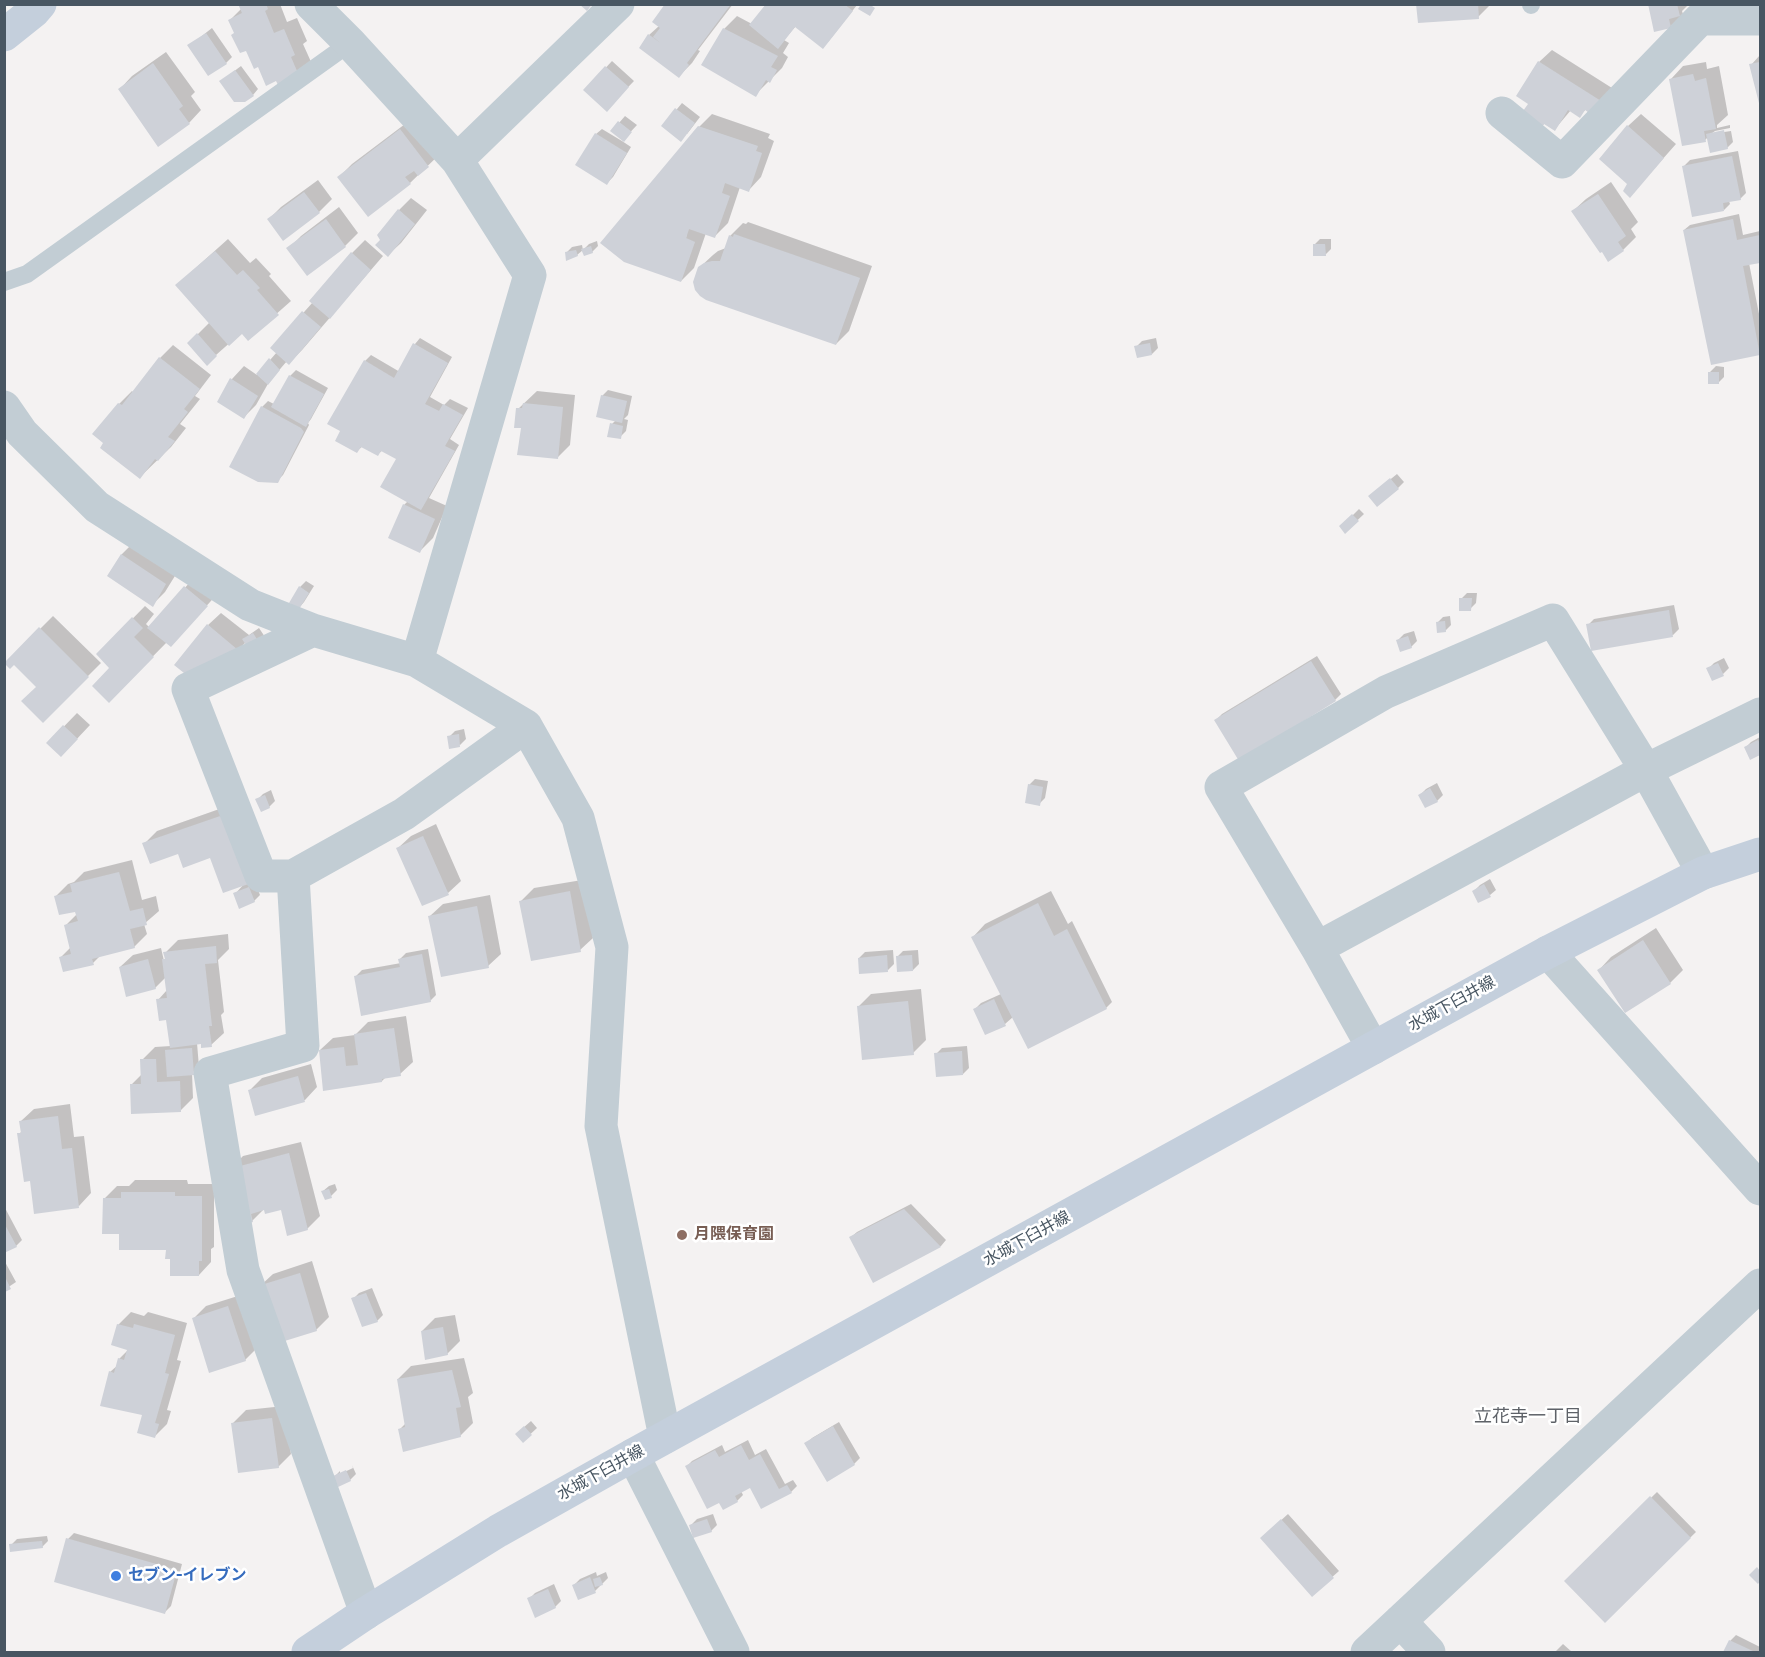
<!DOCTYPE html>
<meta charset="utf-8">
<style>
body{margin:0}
#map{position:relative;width:1765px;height:1657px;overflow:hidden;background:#f4f2f2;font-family:"Fira Sans",sans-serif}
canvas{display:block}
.frame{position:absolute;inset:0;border:6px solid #485662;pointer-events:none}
</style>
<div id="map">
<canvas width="1765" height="1657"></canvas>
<div class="frame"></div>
</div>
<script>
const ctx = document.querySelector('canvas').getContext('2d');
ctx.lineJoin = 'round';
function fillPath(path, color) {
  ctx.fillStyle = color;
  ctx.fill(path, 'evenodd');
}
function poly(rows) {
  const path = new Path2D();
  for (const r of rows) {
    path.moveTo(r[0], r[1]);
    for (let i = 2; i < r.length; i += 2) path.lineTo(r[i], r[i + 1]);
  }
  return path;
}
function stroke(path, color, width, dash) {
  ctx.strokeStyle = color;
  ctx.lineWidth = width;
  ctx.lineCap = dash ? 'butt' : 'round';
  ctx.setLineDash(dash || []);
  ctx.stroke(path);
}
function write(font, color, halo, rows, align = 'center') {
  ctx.font = font + ' "Fira Sans","Noto Sans JP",sans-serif';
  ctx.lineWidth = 5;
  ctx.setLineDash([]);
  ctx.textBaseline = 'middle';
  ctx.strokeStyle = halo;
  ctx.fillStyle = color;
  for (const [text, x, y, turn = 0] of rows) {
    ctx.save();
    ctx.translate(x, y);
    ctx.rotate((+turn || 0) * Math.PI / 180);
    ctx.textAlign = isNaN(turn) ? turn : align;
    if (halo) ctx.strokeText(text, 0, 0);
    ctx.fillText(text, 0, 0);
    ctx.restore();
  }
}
const shadow = poly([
 [240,4,280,4,287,22,297,18,307,41,303,44,312,64,277,79,259,65,235,32,230,20,242,8],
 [667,4,733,4,698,50,700,51,692,63,679,76,649,35,659,26],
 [768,4,857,5,828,42,796,26,784,40,789,43,783,53,788,57,782,68,755,95,724,29,737,16,752,24],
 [1418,4,1491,4,1478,17],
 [1650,4,1689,4,1682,11,1683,14,1670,27],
 [212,28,232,57,226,63,189,46],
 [1552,50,1612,88,1605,100,1586,109,1580,116,1571,110,1555,129,1545,123,1539,129,1530,103,1539,62],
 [166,52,195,92,191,96,201,110,189,123,120,89,132,76],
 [1760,55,1760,104,1751,65],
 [612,61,634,81,607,109,585,90],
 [1706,62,1707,69,1719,66,1728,115,1717,125,1717,128,1730,125,1730,128,1715,131,1711,134,1731,131,1733,142,1727,148,1708,137,1705,140,1671,79,1683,66],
 [241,66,258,89,253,95,221,81],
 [682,103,700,117,687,134,663,126],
 [712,114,770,134,768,138,774,141,761,177,749,190,740,187,728,223,715,236,706,233,694,268,681,281,699,127],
 [1641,114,1676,144,1630,196,1628,126],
 [625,116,637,125,622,141,631,147,613,177,607,183,596,134,602,129,622,141,623,139,612,131],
 [413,118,441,153,410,183,339,177,352,164],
 [1738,151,1746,193,1740,199,1729,201,1730,204,1724,210,1684,166,1690,160],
 [318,180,332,199,319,212,269,219,281,207],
 [1611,182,1638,222,1631,229,1636,237,1623,250,1573,211,1586,199],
 [411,198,427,210,401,243,388,255,399,210],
 [339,207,358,233,345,246,308,274,288,249,301,236],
 [1739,214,1743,235,1760,231,1760,261,1749,263,1760,319,1760,353,1712,364,1684,230,1690,225],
 [748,222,872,266,849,331,836,344,699,268,713,255,718,251,726,248,730,236,743,223,746,224],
 [228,239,250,263,256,258,271,274,269,276,291,301,248,339,242,332,216,355,189,343,210,322,190,273],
 [1320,239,1331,239,1331,249,1325,255,1314,245],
 [365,240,383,256,302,350,289,363,287,361,269,382,256,405,243,418,219,401,232,379,244,366,257,375,277,352,272,348,313,302,311,301,352,253],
 [597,241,598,246,592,252,583,250,589,244],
 [582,245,583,250,577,255,566,253,572,247],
 [420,338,452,357,430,397,444,405,450,399,468,408,450,439,459,445,429,498,447,506,433,538,420,551,404,505,408,501,398,459,383,450,378,454,363,446,357,451,365,361,371,355,400,372,415,344],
 [1156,338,1158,348,1152,354,1136,347,1142,341],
 [173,345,211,375,195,396,200,399,180,424,186,428,171,447,140,477,119,404,132,391,133,392,160,358],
 [1716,366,1724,367,1724,377,1718,383,1710,372],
 [296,370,328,388,311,419,308,423,309,425,283,475,277,481,262,407,268,401,274,404,290,376],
 [608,390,632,396,628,415,624,419,628,420,626,431,620,437,612,424,616,420,602,396],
 [537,391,575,395,570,445,557,458,522,427,518,409],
 [1397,474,1404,482,1398,488,1376,491],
 [1359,509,1364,514,1345,532,1341,527],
 [134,542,178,571,165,592,152,605,109,576,122,554],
 [197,574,219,592,183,632,167,642,109,701,112,668,98,654,145,606,154,614,146,624,150,628],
 [306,581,314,586,304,602,299,608,300,587],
 [1467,593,1477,593,1476,603,1470,609,1461,599],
 [1674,605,1679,629,1673,635,1588,625,1594,619],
 [221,613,249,635,259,628,265,637,246,642,231,657,208,625],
 [53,616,101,663,43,721,38,687,14,663,6,663],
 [1450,616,1451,625,1445,631,1437,623,1443,617],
 [1414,631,1417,641,1411,647,1398,640,1404,634],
 [1317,656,1341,694,1335,700,1216,720,1222,714],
 [1724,658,1729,668,1723,674,1708,669,1714,663],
 [77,713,90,725,74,742,48,743],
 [464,729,466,739,460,745,449,737,455,731],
 [1760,737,1760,753,1751,758,1745,748,1751,742],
 [1035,779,1048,781,1045,798,1039,804,1029,785],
 [1437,783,1443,795,1437,801,1420,795,1426,789],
 [271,790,275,801,269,807,257,800,263,794],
 [242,801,254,880,260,895,254,901,235,894,244,884,211,856,144,844,157,831],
 [436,824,461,881,448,893,398,848,411,836],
 [132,860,142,900,156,896,159,911,144,924,147,934,134,947,101,955,93,963,60,958,71,947,66,925,77,914,76,910,56,896,68,884,74,882,84,872],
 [1490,879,1496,890,1490,895,1474,891,1480,885],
 [582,880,593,938,580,950,521,901,534,888],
 [1051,891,1068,924,1072,921,1112,1002,1106,1008,1013,1017,1005,1024,986,1033,975,1009,981,1003,1001,994,973,937,985,924],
 [490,895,501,954,488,966,430,916,443,904],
 [1656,928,1683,970,1670,983,1599,970,1611,957],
 [228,934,229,949,218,960,224,1012,221,1015,224,1033,211,1045,203,1043,197,1043,199,1067,192,1073,193,1098,180,1111,131,1085,142,1074,142,1060,155,1047,171,1046,167,1018,158,1000,167,990,166,977,155,988,120,967,133,955,161,948,164,961,167,960,165,953,178,940],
 [428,949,436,995,430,1001,356,976,362,970,401,963,400,959,406,953],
 [893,950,894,964,888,970,859,958,865,952],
 [918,950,919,964,913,970,897,957,903,951],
 [921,989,926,1040,913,1053,858,1007,871,994],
 [406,1016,413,1062,400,1074,386,1077,382,1081,325,1089,320,1050,333,1038,355,1035,368,1022],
 [967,1046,969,1068,963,1074,936,1054,942,1048],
 [311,1064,317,1087,305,1100,256,1114,249,1091,262,1078],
 [70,1104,74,1137,84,1136,91,1193,79,1206,31,1180,19,1134,22,1131,21,1121,34,1109],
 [301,1142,320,1216,307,1229,282,1208,265,1208,252,1221,230,1169,243,1156],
 [135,1180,187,1180,188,1184,214,1184,214,1247,211,1249,211,1262,199,1275,171,1257,167,1249,121,1233,104,1199,117,1186,129,1186],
 [335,1184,337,1190,331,1196,323,1191,329,1186],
 [911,1204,946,1240,941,1246,874,1281,851,1237,857,1232],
 [4,1206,22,1240,16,1246,4,1252],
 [4,1260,16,1282,4,1290],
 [312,1261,329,1317,316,1330,260,1286,273,1274],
 [372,1288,383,1315,377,1321,353,1299,359,1293],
 [241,1295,258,1347,245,1360,194,1318,206,1306],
 [131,1312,144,1316,148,1312,187,1323,177,1360,181,1361,167,1410,171,1411,167,1424,154,1437,144,1414,110,1372,118,1365,119,1359,129,1349,118,1325],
 [455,1315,460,1341,447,1354,422,1331,435,1318],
 [464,1358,473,1393,468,1397,473,1423,460,1436,400,1429,406,1423,398,1379,411,1366],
 [284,1406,291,1454,278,1467,233,1423,246,1410],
 [531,1421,537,1428,523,1441,523,1428],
 [839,1422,860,1458,854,1464,806,1444,812,1438],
 [748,1440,755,1455,766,1449,785,1484,793,1480,797,1486,791,1492,751,1486,741,1491,743,1495,737,1501,687,1466,692,1461,722,1445,725,1452],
 [352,1465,340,1470,352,1465,356,1474,350,1480,335,1476,340,1471,340,1474,353,1468],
 [1657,1492,1696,1532,1605,1621,1566,1581],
 [713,1514,717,1525,711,1531,691,1525,697,1519],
 [1288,1514,1339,1571,1312,1595,1268,1532],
 [74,1533,182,1564,171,1606,165,1612,68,1539],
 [47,1536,48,1541,42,1547,11,1545,17,1539],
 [596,1572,597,1576,606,1572,608,1578,595,1591,574,1585,580,1579],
 [554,1584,561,1601,555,1607,529,1599,535,1593],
 [1736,1635,1760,1647,1760,1652,1725,1652,1730,1641],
 [1563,1644,1572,1652,1555,1652]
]);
const building = poly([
 [238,4,266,4,268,9,265,11,274,33,284,29,295,55,291,57,300,78,279,87,276,81,266,86,258,67,254,69,246,51,240,53,231,35,234,33,228,20,242,13],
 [579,4,592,4,587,11],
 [665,4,731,4,687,63,689,65,679,78,639,48,648,34,662,44,653,37,660,28,652,22],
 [766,4,844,4,853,11,823,49,795,27,778,49,749,25],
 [861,4,869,4,875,8,870,16,858,9],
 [1416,4,1478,4,1479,19,1418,23],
 [1648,4,1677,4,1680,16,1669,19,1671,28,1654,32],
 [723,28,778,56,771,67,777,70,770,83,766,80,756,97,701,65],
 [206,33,227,64,208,76,187,45],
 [1538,61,1601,101,1592,115,1585,110,1580,118,1568,110,1555,131,1544,124,1539,131,1518,118,1528,104,1516,96],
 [1760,62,1760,107,1749,64],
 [153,63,183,106,179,109,190,124,158,147,118,89],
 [605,66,629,87,607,112,583,90],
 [235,70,254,96,245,102,234,102,219,81],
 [1693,74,1695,81,1706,78,1716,129,1704,131,1706,142,1682,146,1669,79],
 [675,108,695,123,681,142,661,126],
 [618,121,632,132,624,142,610,131],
 [1627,125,1664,158,1630,198,1623,191,1627,184,1599,159],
 [698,126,758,146,756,151,762,153,749,192,725,183,722,193,730,196,715,238,689,229,686,238,695,242,681,282,624,262,600,243],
 [400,129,429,167,418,176,414,171,405,177,411,184,368,217,337,177],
 [1724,130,1728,149,1710,153,1706,134],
 [595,133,627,153,607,185,575,165],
 [1732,156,1741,200,1723,203,1724,211,1692,217,1682,166],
 [304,192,320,213,283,241,267,219],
 [1598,194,1626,236,1618,242,1624,251,1608,262,1602,252,1600,253,1571,211],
 [398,209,415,224,388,257,375,245,380,240,377,235],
 [326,219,346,247,307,276,286,248],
 [1733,219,1737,240,1760,235,1760,263,1743,266,1760,355,1711,365,1683,230],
 [734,234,860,278,836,345,706,300,700,296,695,290,693,282,698,267,704,263,712,261,720,261,729,235,733,237],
 [1313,244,1325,244,1326,256,1313,256],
 [591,246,593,253,584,256,581,249],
 [576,250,578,256,566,261,565,252],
 [215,251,237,275,243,270,260,288,257,290,279,315,248,341,242,334,229,346,175,285],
 [351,252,371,270,330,319,309,301],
 [302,311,321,327,289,365,270,348],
 [197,333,217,356,207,366,187,343],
 [413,343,448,363,425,404,439,411,443,404,463,415,445,446,455,451,421,510,380,487,396,459,381,451,378,456,361,447,357,453,335,441,340,431,327,424,364,360,394,378],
 [1150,343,1152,355,1137,358,1134,346],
 [159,357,200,389,184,409,188,412,168,437,175,441,158,461,155,459,140,479,100,448,103,443,92,434,118,403,122,405],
 [269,358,280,370,268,385,256,374],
 [1708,372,1719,372,1719,384,1708,384],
 [289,375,324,394,306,427,271,407],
 [230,378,258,396,244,419,217,402],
 [601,395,627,401,622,423,596,417],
 [523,403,563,407,558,459,517,455,521,428,514,428,516,408,522,408],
 [261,406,301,428,304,432,278,483,258,482,229,467],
 [610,423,623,426,621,439,607,437],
 [1390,478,1399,489,1377,507,1368,496],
 [403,504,435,519,420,553,388,538],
 [1352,514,1359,521,1345,534,1339,526],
 [121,554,166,584,153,607,107,576],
 [184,586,208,606,171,647,147,628],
 [299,586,309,593,299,609,289,603],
 [1459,598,1472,598,1471,611,1459,611],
 [1669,610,1673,637,1591,651,1586,624],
 [132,617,143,628,134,637,154,657,109,703,92,686,109,668,96,654],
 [1445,621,1446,632,1437,633,1436,622],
 [207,624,238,650,194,681,174,665],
 [39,627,89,677,43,723,21,701,36,687,14,665,10,669,4,663],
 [253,633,260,644,250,651,242,639],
 [1408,636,1412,648,1400,652,1396,640],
 [1311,661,1336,701,1239,761,1214,720],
 [1718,663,1724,676,1712,681,1706,668],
 [63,725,78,739,61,757,46,743],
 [459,734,460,747,449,749,447,736],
 [1758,740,1760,744,1760,755,1750,760,1744,747],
 [1028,784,1043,787,1040,806,1025,803],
 [1430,788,1438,802,1425,808,1418,795],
 [265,795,270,808,261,812,255,799],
 [229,813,254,882,223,893,210,858,183,868,178,854,150,864,142,843],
 [423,836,449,895,422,906,396,848],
 [119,872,130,911,143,908,147,925,130,929,135,948,92,959,94,965,63,972,59,957,71,954,64,925,78,921,75,912,59,915,54,896,72,892,70,884],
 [1484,884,1491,897,1478,903,1472,891],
 [249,887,255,902,239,909,233,893],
 [570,891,581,952,531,961,519,901],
 [1038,903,1054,936,1067,929,1107,1009,1028,1049,971,937],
 [477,906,489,968,441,977,428,916],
 [1643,940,1671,984,1625,1013,1597,970],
 [216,946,217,963,205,964,212,1026,209,1026,212,1047,201,1048,201,1044,170,1048,166,1020,159,1021,156,999,167,998,162,959,165,959,163,952],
 [422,954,431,1002,361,1016,354,976,400,967,398,959],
 [887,955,888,972,859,974,858,958],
 [912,955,913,971,897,972,896,956],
 [148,959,156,989,126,997,119,967],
 [994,999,1006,1026,985,1035,973,1009],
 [908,1001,914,1055,862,1060,857,1006],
 [394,1028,401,1076,382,1079,382,1082,323,1091,319,1050,344,1047,346,1066,358,1065,354,1034],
 [192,1048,194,1075,167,1077,165,1050],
 [962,1051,963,1075,936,1077,934,1053],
 [140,1059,156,1059,157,1082,180,1081,181,1112,131,1114,130,1084,141,1084],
 [298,1076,305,1102,255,1116,248,1090],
 [58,1116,62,1149,72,1148,79,1208,34,1214,30,1181,24,1182,17,1133,21,1133,19,1121],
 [289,1153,308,1230,287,1236,281,1210,265,1214,264,1210,251,1214,253,1222,243,1225,229,1169],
 [329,1189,332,1198,325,1200,321,1191],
 [121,1192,175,1192,175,1196,202,1196,202,1261,199,1261,199,1276,170,1276,170,1259,165,1259,166,1250,119,1250,119,1234,102,1234,103,1198,121,1198],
 [904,1209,941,1247,873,1283,849,1237],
 [4,1223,17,1247,4,1253],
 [300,1273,317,1331,275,1344,258,1286],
 [5,1277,11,1289,5,1292],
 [366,1293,378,1322,362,1327,351,1298],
 [228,1306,246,1361,209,1373,192,1318],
 [117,1324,133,1328,134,1324,175,1335,165,1373,169,1374,155,1423,159,1424,155,1438,137,1433,142,1415,100,1406,109,1371,114,1373,118,1358,124,1360,127,1350,111,1345],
 [443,1327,448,1355,425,1360,421,1331],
 [452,1370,461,1407,456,1408,461,1437,403,1452,398,1429,405,1427,397,1379],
 [272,1418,279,1468,238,1473,231,1423],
 [524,1426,532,1435,523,1443,515,1434],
 [833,1426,855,1465,827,1482,804,1443],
 [741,1445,749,1460,760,1454,779,1489,787,1485,792,1493,761,1509,750,1488,735,1496,738,1502,723,1510,719,1503,707,1509,685,1466,715,1450,719,1457],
 [346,1470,351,1481,338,1487,333,1476],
 [1650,1496,1691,1538,1605,1623,1564,1581],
 [707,1519,712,1532,693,1538,689,1525],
 [1281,1519,1334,1578,1312,1597,1260,1538],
 [66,1538,177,1570,165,1614,54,1582],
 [42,1541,43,1548,10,1552,9,1544],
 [1757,1567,1760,1571,1760,1581,1758,1584,1749,1575],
 [590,1577,596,1593,578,1600,572,1585],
 [600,1577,603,1585,595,1587,593,1579],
 [548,1589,556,1608,535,1618,527,1598],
 [1729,1640,1755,1652,1723,1652]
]);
const lane = poly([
 [1531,4,1531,5],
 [4,282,27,274,350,43]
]);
const street = poly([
 [311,4,350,43,457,160,530,275,417,661],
 [1502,113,1562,162,1700,19,1760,19],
 [457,160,618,4],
 [4,407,22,433,97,507,250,605,313,630,417,661,526,726,578,818,612,947,601,1126,665,1437],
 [313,630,188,689,261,876,293,876,303,1046,210,1073,243,1270,366,1613],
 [293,876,404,814,526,726],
 [1317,948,1646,770,1760,714],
 [1548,952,1760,1189],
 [1373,1048,1317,948,1221,787,1386,692,1553,620,1646,770,1703,873],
 [633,1455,733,1652],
 [1400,1621,1429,1652],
 [1367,1652,1760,1285]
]);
const secondary = poly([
 [4,35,34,11,40,4],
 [308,1652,366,1613,498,1531,633,1455,1373,1048,1548,952,1703,873,1760,854]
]);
const markers = [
 [682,1235,6,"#8d6e63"],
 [116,1576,6,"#3f7fe0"]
];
const streetNames = [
 ["水城下臼井線",1452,1004,-29],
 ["水城下臼井線",1027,1239,-29],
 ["水城下臼井線",601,1473,-29]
];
const educationNames = [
 ["月隈保育園",694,1235]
];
const shopNames = [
 ["セブン-イレブン",128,1576]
];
const neighbourhoodNames = [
 ["立花寺一丁目",1528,1417]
];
fillPath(shadow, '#0003');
fillPath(building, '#ced1d8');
stroke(lane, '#c2cdd4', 18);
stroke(street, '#c2cdd4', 33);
stroke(secondary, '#c4cfdc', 33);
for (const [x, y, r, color] of markers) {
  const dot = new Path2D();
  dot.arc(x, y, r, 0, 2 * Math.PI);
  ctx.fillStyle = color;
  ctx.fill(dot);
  stroke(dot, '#fff', 2);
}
write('16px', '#485662', '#fff', streetNames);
write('bold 16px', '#785e54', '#fff', educationNames, 'left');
write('bold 16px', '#366cbe', '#fff', shopNames, 'left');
write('18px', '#5e6268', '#fff', neighbourhoodNames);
</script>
